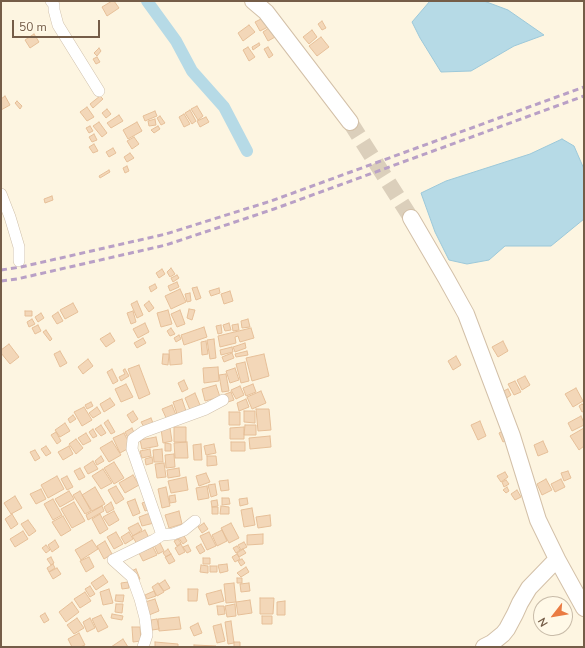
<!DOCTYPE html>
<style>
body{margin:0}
#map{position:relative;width:585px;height:648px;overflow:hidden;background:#fdf5e1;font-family:"Nunito Sans",sans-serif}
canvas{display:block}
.frame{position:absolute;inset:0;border:2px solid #755d48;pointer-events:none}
.north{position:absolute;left:533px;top:596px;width:40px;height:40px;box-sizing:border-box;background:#fff9e8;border:1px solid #c8bba8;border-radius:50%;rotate:239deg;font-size:11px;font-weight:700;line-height:16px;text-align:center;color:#755d48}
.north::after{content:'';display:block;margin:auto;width:14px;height:18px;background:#ea7c43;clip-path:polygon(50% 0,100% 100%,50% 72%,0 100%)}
.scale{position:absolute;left:12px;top:20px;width:88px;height:18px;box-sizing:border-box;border:2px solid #755d48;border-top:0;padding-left:5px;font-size:12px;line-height:14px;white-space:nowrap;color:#755d48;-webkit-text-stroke:3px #fff9e8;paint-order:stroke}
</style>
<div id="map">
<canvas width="585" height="648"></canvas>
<div class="frame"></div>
<div class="north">N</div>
<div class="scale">50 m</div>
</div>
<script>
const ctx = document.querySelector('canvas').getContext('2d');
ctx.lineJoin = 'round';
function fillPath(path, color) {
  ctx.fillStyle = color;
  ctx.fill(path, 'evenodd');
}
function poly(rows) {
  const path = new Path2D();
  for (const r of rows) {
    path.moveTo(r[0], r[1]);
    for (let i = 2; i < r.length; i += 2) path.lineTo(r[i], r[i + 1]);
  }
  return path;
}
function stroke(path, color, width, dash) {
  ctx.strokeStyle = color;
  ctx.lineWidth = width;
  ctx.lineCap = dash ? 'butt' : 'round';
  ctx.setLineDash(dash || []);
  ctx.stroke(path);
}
const water = poly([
 [430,1,484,1,508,10,544,35,514,46,471,71,441,72,420,38,412,22,430,1],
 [562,139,574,146,584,169,584,219,551,246,505,246,489,260,467,264,449,260,435,232,421,193,446,181,530,154,562,139]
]);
const canal = poly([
 [147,1,176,41,192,71,224,107,247,151]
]);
const building = poly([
 [112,1,114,1,119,8,107,16,102,7,112,1],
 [263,18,268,27,260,31,255,22,263,18],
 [322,21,326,28,322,30,318,24,322,21],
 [249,25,255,32,243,41,238,33,249,25],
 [269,28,275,37,268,41,263,32,269,28],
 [312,30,317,37,309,44,303,37,312,30],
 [34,34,39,42,30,48,25,40,34,34],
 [321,37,329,47,317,56,309,46,321,37],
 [259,43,260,45,253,50,252,47,259,43],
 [248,47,255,57,249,61,243,50,248,47],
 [268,47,273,55,269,58,264,49,268,47],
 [99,48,101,51,97,56,94,53,99,48],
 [97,57,100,62,96,64,93,59,97,57],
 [5,96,10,105,1,110,1,99,5,96],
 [100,96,103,99,93,108,90,104,100,96],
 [17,101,22,106,20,109,15,103,17,101],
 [197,106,203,116,198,120,191,109,197,106],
 [87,107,94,117,87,121,80,112,87,107],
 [107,109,111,114,106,118,102,113,107,109],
 [190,110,196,121,192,124,185,113,190,110],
 [155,111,157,116,145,121,143,116,155,111],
 [184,114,190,124,184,127,179,117,184,114],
 [119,115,123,121,111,128,107,123,119,115],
 [160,116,165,123,161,125,157,118,160,116],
 [206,117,209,122,200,127,197,121,206,117],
 [155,119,156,125,149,126,148,121,155,119],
 [99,122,107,133,102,137,93,126,99,122],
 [137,122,142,131,128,139,123,130,137,122],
 [90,126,93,131,89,133,86,128,90,126],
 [158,126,160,129,154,133,151,130,158,126],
 [94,134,97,140,92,142,89,137,94,134],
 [134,137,139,144,132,149,127,141,134,137],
 [94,144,98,151,93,153,89,147,94,144],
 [113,148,116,153,109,157,106,152,113,148],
 [130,153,134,158,127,162,124,157,130,153],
 [127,166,129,171,125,173,123,168,127,166],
 [109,170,110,172,100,178,99,176,109,170],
 [52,196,53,200,45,203,44,199,52,196],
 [171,268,175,274,170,277,167,272,171,268],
 [162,269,165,274,159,278,156,273,162,269],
 [177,275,179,278,173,282,171,278,177,275],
 [177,282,179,287,170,291,168,286,177,282],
 [155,284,157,288,151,292,149,287,155,284],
 [197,287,201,298,196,300,192,288,197,287],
 [219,288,220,293,211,296,209,291,219,288],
 [180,289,186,302,171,309,165,296,180,289],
 [230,291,233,301,224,304,221,294,230,291],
 [190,293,191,301,187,302,185,294,190,293],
 [137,301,143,315,137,318,131,304,137,301],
 [149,301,154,308,149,312,144,305,149,301],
 [73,303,78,312,65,319,60,310,73,303],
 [189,309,195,310,192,320,187,318,189,309],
 [168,310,172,324,161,327,157,313,168,310],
 [180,310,185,324,177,327,171,314,180,310],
 [25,311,32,311,32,316,25,316,25,311],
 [133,311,136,322,131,324,127,313,133,311],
 [58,312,63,321,57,324,52,316,58,312],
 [41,313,44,318,38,322,35,317,41,313],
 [32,319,35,324,29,327,27,322,32,319],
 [248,319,250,327,242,328,241,321,248,319],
 [145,323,149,332,138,338,133,329,145,323],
 [229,323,231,330,225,331,223,325,229,323],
 [238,324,239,330,233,331,232,325,238,324],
 [38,325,41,331,35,334,32,328,38,325],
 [221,325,222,333,218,334,216,326,221,325],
 [204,327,207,337,184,345,181,335,204,327],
 [171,328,175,334,170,336,167,331,171,328],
 [251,328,254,338,240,342,238,336,235,337,236,343,220,347,218,336,251,328],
 [46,330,52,339,50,341,43,332,46,330],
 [110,333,115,341,106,347,100,339,110,333],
 [179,335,181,339,176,342,174,338,179,335],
 [143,338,146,343,137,348,134,343,143,338],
 [214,339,216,358,210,359,207,340,214,339],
 [206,341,208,354,202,355,201,342,206,341],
 [503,341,508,351,498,357,492,347,503,341],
 [245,343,246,348,235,352,233,347,245,343],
 [9,344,19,357,10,364,1,353,1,350,9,344],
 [232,347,233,352,221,355,220,350,232,347],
 [181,349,182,364,170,365,169,350,181,349],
 [60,351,67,363,60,367,54,354,60,351],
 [247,351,248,355,236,357,235,354,247,351],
 [232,353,234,358,224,362,222,357,232,353],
 [163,354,169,354,168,365,162,364,163,354],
 [264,354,269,376,252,381,246,358,264,354],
 [456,356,461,365,453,370,448,361,456,356],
 [88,359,93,366,83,374,78,367,88,359],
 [245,362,249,381,241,383,236,364,245,362],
 [139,365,150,394,139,399,128,369,139,365],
 [218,367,219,381,204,383,203,368,218,367],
 [235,368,239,380,230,383,226,371,235,368],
 [112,369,118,381,113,384,107,372,112,369],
 [125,369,129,376,121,381,119,377,125,374,123,370,125,369],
 [226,374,229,391,222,392,219,375,226,374],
 [525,376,530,385,522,390,517,380,525,376],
 [184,380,188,389,182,392,178,383,184,380],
 [515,381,521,392,514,395,508,384,515,381],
 [126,384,133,397,121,402,115,389,126,384],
 [253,384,256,392,246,396,243,388,253,384],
 [216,385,220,397,205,401,202,389,216,385],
 [240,386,244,395,236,399,231,390,240,386],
 [576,388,583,401,573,407,565,394,576,388],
 [508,389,511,395,505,399,501,392,508,389],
 [261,391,266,403,252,409,247,397,261,391],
 [231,392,234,400,225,403,223,395,231,392],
 [195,393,200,405,190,410,185,398,195,393],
 [110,398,115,405,104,412,100,404,110,398],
 [182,399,186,411,177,414,173,402,182,399],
 [246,399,249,407,239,411,237,403,246,399],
 [91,402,93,406,87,409,85,405,91,402],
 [582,404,584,406,584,411,582,412,579,406,582,404],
 [172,405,176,415,167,420,162,409,172,405],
 [84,407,92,420,82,426,74,412,84,407],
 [97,407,101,413,93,418,89,413,97,407],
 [256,409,269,409,271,430,258,431,256,409],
 [133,411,138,419,132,423,127,415,133,411],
 [244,411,255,411,255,423,244,422,244,411],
 [229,412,240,412,240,425,229,425,229,412],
 [73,415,76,419,70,423,68,419,73,415],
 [581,416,584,423,584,425,572,431,568,423,581,416],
 [151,418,153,423,144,427,141,422,151,418],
 [108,420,115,432,111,434,104,423,108,420],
 [480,421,486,436,478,440,471,425,480,421],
 [65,423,70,431,60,437,55,430,65,423],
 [101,425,106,433,101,436,95,429,101,425],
 [245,425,256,425,256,435,244,435,245,425],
 [174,427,186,427,186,442,174,442,174,427],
 [244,427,244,439,230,439,230,428,244,427],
 [132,428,135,435,128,438,125,432,132,428],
 [170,428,172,441,163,443,161,429,170,428],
 [584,428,584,446,579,450,570,436,584,428],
 [93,429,97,436,93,438,89,432,93,429],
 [505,430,510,439,503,442,499,433,505,430],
 [56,432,61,441,57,444,51,435,56,432],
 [86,433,91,441,83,445,78,438,86,433],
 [124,433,131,447,120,453,113,438,124,433],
 [270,436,271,447,250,449,249,438,270,436],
 [156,437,158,446,142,449,140,440,156,437],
 [76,439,83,448,76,454,69,444,76,439],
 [112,441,121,455,109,462,100,448,112,441],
 [543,441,548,452,538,456,534,445,543,441],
 [187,442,188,458,175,458,174,443,187,442],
 [231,442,245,442,245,451,231,451,231,442],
 [165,443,171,444,171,451,165,451,165,443],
 [201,444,202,460,194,460,193,445,201,444],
 [214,444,216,453,206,455,204,446,214,444],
 [46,446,51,453,46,456,41,449,46,446],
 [69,446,73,454,63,460,58,452,69,446],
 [150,449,151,456,142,458,140,451,150,449],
 [162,449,163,462,154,462,153,450,162,449],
 [35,450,40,458,35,461,30,452,35,450],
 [174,454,175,467,166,468,165,455,174,454],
 [101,456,104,461,97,465,95,461,101,456],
 [207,456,216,456,217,465,207,466,207,456],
 [152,457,153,463,146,465,145,459,152,457],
 [93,461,98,469,88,474,84,467,93,461],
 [114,462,124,478,114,484,104,468,114,462],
 [164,463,166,477,157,478,155,464,164,463],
 [80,468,85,477,79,480,74,471,80,468],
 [179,468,180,476,168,478,167,470,179,468],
 [103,469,112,483,101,489,92,476,103,469],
 [568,471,571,478,564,481,561,473,568,471],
 [505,472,508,477,501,482,497,476,505,472],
 [206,473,210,482,199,486,196,476,206,473],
 [133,475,139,485,125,493,119,483,133,475],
 [57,476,64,489,48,498,41,485,57,476],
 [67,476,73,487,67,490,61,479,67,476],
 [186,477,188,490,171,493,168,481,186,477],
 [546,479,552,490,542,495,537,484,546,479],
 [561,479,565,487,555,492,551,484,561,479],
 [228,480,229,490,221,491,219,481,228,480],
 [506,480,509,484,504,487,502,482,506,480],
 [215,484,217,495,211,497,208,485,215,484],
 [116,486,124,499,116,504,108,490,116,486],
 [207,486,209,498,198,500,196,488,207,486],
 [95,487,105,504,92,511,82,495,95,487],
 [166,487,170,506,162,508,158,489,166,487],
 [507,487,509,491,506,493,503,490,507,487],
 [41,489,46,499,36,504,30,494,41,489],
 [517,490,521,497,515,500,511,494,517,490],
 [69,491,74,499,60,507,55,499,69,491],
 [80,491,91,511,85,514,73,495,80,491],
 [175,495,176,502,170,503,169,496,175,495],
 [15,496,22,508,11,514,4,503,15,496],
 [222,498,229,498,230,504,222,505,222,498],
 [247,498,248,504,240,506,239,499,247,498],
 [53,499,62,515,53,520,44,504,53,499],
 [135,499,140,513,133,516,127,502,135,499],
 [217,500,218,506,212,507,211,501,217,500],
 [148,501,151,509,145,511,142,503,148,501],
 [74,502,85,521,72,528,61,509,74,502],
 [111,502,114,509,107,513,104,507,111,502],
 [102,506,104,511,88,520,86,515,102,506],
 [221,506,229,507,229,514,220,514,221,506],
 [212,507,218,507,218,514,212,514,212,507],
 [252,508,255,525,244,527,241,510,252,508],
 [114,511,119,520,109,526,103,517,114,511],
 [179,511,182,524,169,528,165,515,179,511],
 [150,513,154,523,142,526,139,517,150,513],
 [12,514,18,524,11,529,5,519,12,514],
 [100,514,108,529,100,534,92,519,100,514],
 [270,515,271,526,258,528,256,517,270,515],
 [63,516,71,530,61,536,52,522,63,516],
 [28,520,36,531,29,536,21,524,28,520],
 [138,523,142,530,133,536,128,528,138,523],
 [204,523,208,529,202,533,198,527,204,523],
 [231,523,239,538,229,543,221,528,231,523],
 [145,530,149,538,137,544,132,536,145,530],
 [222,530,227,541,217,546,212,535,222,530],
 [23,531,28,539,15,547,10,539,23,531],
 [116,532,123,544,114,549,107,537,116,532],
 [129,532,133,539,125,544,121,537,129,532],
 [209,532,216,546,207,550,200,536,209,532],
 [183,534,187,541,183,544,178,537,183,534],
 [263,534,263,544,247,545,247,535,263,534],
 [178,539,181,543,177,546,174,541,178,539],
 [55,540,59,547,52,552,48,545,55,540],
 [92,540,98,549,81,560,75,550,92,540],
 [105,541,112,554,104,559,97,546,105,541],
 [244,542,247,547,241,550,238,545,244,542],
 [160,543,164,551,158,554,154,545,160,543],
 [181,544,185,552,179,555,175,548,181,544],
 [201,544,205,551,200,554,196,547,201,544],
 [46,545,50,550,46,553,42,548,46,545],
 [188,545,191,551,187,553,183,547,188,545],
 [237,546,240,550,236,553,233,548,237,546],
 [153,547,157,555,143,561,139,553,153,547],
 [168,549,171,554,166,557,163,553,168,549],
 [243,549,246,553,239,557,237,553,243,549],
 [171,554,175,561,169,564,165,557,171,554],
 [237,554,240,559,235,562,232,557,237,554],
 [51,557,54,563,51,565,47,559,51,557],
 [89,557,94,567,86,572,80,561,89,557],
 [203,558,210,558,210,564,203,564,203,558],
 [242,559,245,563,241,566,238,561,242,559],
 [53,564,55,568,49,572,47,568,53,564],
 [227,564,228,571,220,573,218,565,227,564],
 [201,565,208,566,208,573,200,572,201,565],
 [210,566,217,566,217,572,210,572,210,566],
 [246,567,249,572,241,577,237,573,246,567],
 [57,568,61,574,53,579,49,572,57,568],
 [136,569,140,579,135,581,131,571,136,569],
 [103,575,108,582,96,590,91,583,103,575],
 [237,578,242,578,242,583,237,583,237,578],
 [165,580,170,588,164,591,159,584,165,580],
 [128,582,129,588,122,589,121,583,128,582],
 [158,583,164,592,157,596,152,587,158,583],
 [234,583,236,602,226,603,224,584,234,583],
 [249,583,250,591,241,592,240,584,249,583],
 [90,586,95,594,90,597,85,589,90,586],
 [109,589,113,603,103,605,100,592,109,589],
 [188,589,198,589,197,601,188,601,188,589],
 [221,590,224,601,209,605,206,594,221,590],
 [154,591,156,596,147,599,145,595,154,591],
 [85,592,91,601,80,608,74,599,85,592],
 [116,595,124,595,123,602,115,601,116,595],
 [260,598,274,598,273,614,260,614,260,598],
 [155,599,159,611,149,615,145,602,155,599],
 [250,600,252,613,238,615,236,602,250,600],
 [285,601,285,615,277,615,277,602,285,601],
 [72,602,79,612,66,622,59,612,72,602],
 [116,604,123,604,122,613,115,612,116,604],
 [235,604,236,616,227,617,225,606,235,604],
 [217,606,224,606,225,614,218,615,217,606],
 [45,613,49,620,44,623,40,616,45,613],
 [112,614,123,616,122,620,111,618,112,614],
 [101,615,108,627,98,632,92,619,101,615],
 [262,616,272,616,272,624,262,624,262,616],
 [179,617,181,629,159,631,158,619,179,617],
 [77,618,84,628,74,634,67,625,77,618],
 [90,618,95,628,87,632,83,622,90,618],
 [157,619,159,629,152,630,151,620,157,619],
 [231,621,234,643,228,644,225,622,231,621],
 [198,623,202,633,194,636,190,627,198,623],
 [221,624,225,641,217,643,213,626,221,624],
 [132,627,140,627,141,641,133,642,132,627],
 [79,633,85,645,80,647,72,647,68,639,79,633],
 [123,639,128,647,111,647,123,639],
 [155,642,178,644,178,647,155,647,155,642],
 [234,642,240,642,240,647,234,647,234,642],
 [194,645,216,646,215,647,194,647,194,645]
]);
const secondaryTunnel = poly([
 [350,122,411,218]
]);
const street = poly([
 [51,1,54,5,54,10,58,25,99,91],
 [1,194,10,217,19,247,19,261],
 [162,535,132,449,133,439,143,432,206,409,223,400],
 [143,647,147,635,145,618,140,599,132,577,113,560,154,540,162,535,173,534,184,530,195,521]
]);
const secondary = poly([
 [253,1,266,12,350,122],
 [411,218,446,278,466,314,512,436,538,520,557,559,584,608],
 [484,647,492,643,503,634,507,629,515,614,520,603,529,588,557,559]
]);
const rail = poly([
 [1,270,21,267,166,234,271,201,584,87],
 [1,281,17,279,166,245,274,209,584,96]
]);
fillPath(water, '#b6dae6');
stroke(water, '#9cc8d9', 1);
stroke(canal, '#b6dae6', 12);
fillPath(building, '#f3d7b8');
stroke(building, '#e6bf98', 1);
stroke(secondaryTunnel, '#dbcfbb', 16, [16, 8]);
stroke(street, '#d0c0ab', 12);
stroke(secondary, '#d3c0a8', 18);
stroke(street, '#fff', 11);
stroke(secondary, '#fff', 16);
stroke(rail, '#b9a0c6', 3, [6, 4]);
</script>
